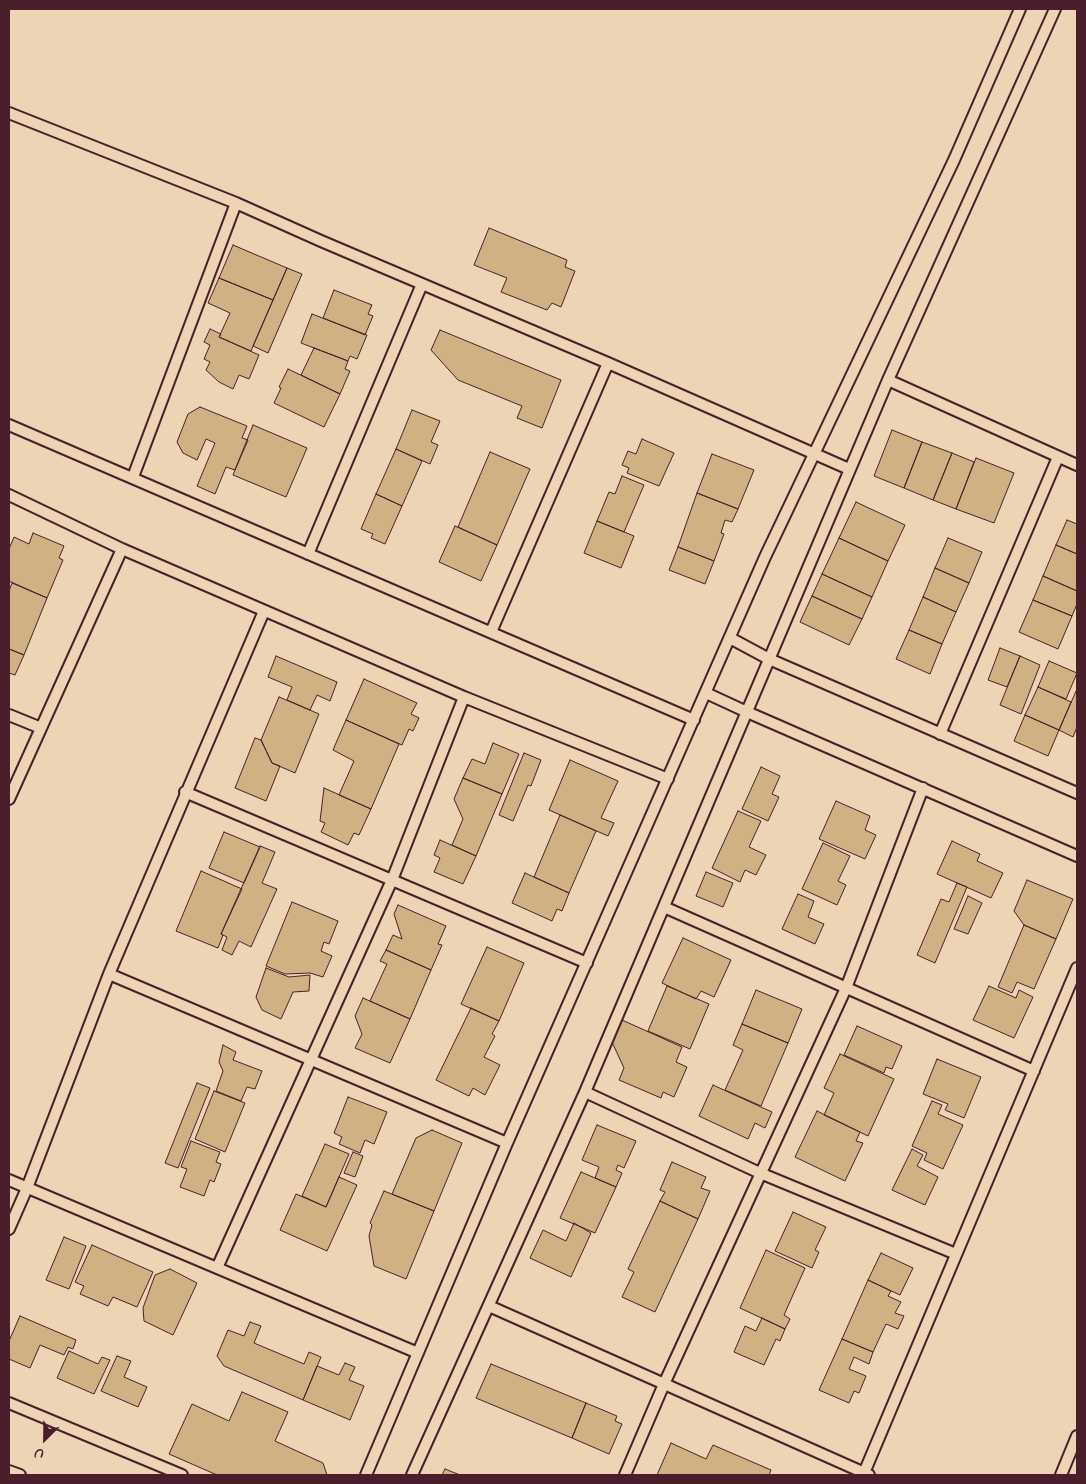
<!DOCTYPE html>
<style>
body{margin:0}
#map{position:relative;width:1086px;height:1484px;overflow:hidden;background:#edd4b5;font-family:Mynerve,sans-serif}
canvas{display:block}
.frame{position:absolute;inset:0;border:10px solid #4a1f2b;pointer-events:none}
.north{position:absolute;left:20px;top:1414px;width:50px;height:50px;-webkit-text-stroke:4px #edd4b5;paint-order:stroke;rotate:203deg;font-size:14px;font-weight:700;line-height:20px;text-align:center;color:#4a1f2b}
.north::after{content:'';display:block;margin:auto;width:18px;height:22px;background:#4a1f2b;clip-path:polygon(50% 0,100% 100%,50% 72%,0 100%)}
</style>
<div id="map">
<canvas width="1086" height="1484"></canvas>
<div class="frame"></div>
<div class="north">U</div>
</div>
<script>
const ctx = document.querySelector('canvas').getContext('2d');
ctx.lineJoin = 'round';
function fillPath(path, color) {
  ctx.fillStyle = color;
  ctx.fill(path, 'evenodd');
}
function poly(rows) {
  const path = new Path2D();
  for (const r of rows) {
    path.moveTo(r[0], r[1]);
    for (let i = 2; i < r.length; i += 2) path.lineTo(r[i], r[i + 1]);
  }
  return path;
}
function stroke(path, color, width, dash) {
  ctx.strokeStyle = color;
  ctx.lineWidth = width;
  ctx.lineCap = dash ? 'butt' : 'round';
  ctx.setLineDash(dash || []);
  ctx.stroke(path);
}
const building = poly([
 [489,228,567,260,565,267,575,271,561,307,552,303,547,310,501,292,507,278,474,265,489,228],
 [233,245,287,268,273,300,219,278,233,245],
 [287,268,302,274,268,353,253,346,287,268],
 [219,278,273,300,251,351,219,337,230,313,208,303,219,278],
 [334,290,372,305,368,314,373,316,365,335,323,318,334,290],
 [312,314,367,335,357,359,350,356,348,361,301,343,312,314],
 [210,329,221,334,219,337,259,355,249,379,239,375,233,389,219,382,206,370,210,362,204,359,210,345,204,342,210,329],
 [440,330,561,380,542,428,517,418,522,406,458,380,431,350,440,330],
 [314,348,348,361,345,369,350,371,340,394,301,375,314,348],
 [288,369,340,394,324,427,274,403,281,388,279,387,288,369],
 [200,407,247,426,242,438,248,440,235,470,226,467,215,494,197,486,215,443,206,439,197,460,183,453,177,442,188,414,200,407],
 [412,410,440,421,431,442,438,445,430,464,396,449,412,410],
 [253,425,307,448,286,497,233,475,253,425],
 [892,430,922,442,904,488,874,476,892,430],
 [642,439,674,453,659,486,627,473,629,468,622,465,628,451,636,454,642,439],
 [922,442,952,453,933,500,904,488,922,442],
 [396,449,422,461,402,506,376,494,396,449],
 [490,452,530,469,497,545,458,527,490,452],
 [952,453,974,462,956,509,933,500,952,453],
 [712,454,754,470,738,509,697,493,712,454],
 [976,458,1014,473,994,523,956,509,976,458],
 [622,476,644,485,624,532,597,521,609,492,615,494,622,476],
 [697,493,738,509,732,522,725,520,721,533,724,534,714,561,678,547,697,493],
 [376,494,402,506,385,544,371,538,373,534,361,529,376,494],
 [856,502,905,525,888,561,839,538,856,502],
 [1067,520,1077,524,1077,554,1056,545,1067,520],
 [597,521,634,536,621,568,584,553,597,521],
 [455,526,497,545,481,581,439,562,455,526],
 [33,533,64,546,59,558,63,560,47,598,9,581,9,549,14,537,29,544,33,533],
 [839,538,888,561,872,597,822,574,839,538],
 [948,538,982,552,969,583,935,568,948,538],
 [1056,545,1077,554,1077,591,1043,576,1056,545],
 [678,547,714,561,705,584,669,570,678,547],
 [935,568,969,583,956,612,923,597,935,568],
 [822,574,872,597,862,619,812,596,822,574],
 [1043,576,1077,591,1077,604,1072,616,1033,600,1043,576],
 [12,583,47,598,24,655,9,649,9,591,12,583],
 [812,596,862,619,849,645,800,622,812,596],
 [923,597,956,612,942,644,909,630,923,597],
 [1033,600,1072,616,1058,649,1019,632,1033,600],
 [909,630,942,644,930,674,896,659,909,630],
 [1000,648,1020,656,1007,687,988,680,1000,648],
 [9,649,24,655,15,675,9,673,9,649],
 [276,656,337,682,330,701,317,695,310,710,287,700,292,687,268,677,276,656],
 [1020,656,1040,665,1021,714,1000,705,1020,656],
 [1049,661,1077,673,1066,699,1038,687,1049,661],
 [364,679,417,703,411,714,419,718,413,731,409,729,402,745,346,720,364,679],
 [1038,687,1071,702,1059,730,1025,715,1038,687],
 [1077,689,1077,727,1073,737,1059,730,1077,689],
 [279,697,319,714,295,773,272,763,261,740,279,697],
 [1025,715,1059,730,1048,756,1014,741,1025,715],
 [346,720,399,744,371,809,339,795,354,761,333,750,346,720],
 [255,738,261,740,272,763,280,766,266,801,235,788,255,738],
 [493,743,519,754,502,794,463,778,472,759,485,764,493,743],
 [524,753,541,760,531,786,528,785,513,821,499,815,524,753],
 [570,760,618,781,601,818,614,823,608,836,549,810,570,760],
 [761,767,780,776,772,794,779,797,768,821,742,809,761,767],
 [463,778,502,794,476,856,452,845,463,819,454,799,463,778],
 [324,788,371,809,359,835,354,833,348,845,321,832,325,823,320,821,324,788],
 [836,801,870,816,865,830,876,835,865,859,819,839,836,801],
 [738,811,761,821,749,847,766,855,756,875,745,870,740,882,712,868,738,811],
 [560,815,596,831,569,893,534,877,560,815],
 [224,832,260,847,244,883,209,868,224,832],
 [440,840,476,856,463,884,434,872,440,858,434,855,440,840],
 [952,841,980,854,977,861,1003,873,991,898,937,874,952,841],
 [823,843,850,856,838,881,846,885,837,905,802,889,823,843],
 [260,846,275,852,262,883,277,889,251,947,239,941,232,955,222,950,227,937,221,934,260,846],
 [201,871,242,889,221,934,223,935,218,948,176,931,201,871],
 [706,872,733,883,723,907,696,896,706,872],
 [525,873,569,893,562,911,557,909,552,921,512,903,525,873],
 [1027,880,1073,899,1056,939,1024,925,1014,911,1027,880],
 [957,883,967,887,935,963,917,955,941,899,949,902,957,883],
 [798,894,814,901,808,917,824,924,815,944,782,929,798,894],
 [968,896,982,903,968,934,954,929,968,896],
 [292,902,338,921,329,944,324,942,321,951,332,956,323,977,310,973,285,974,266,966,292,902],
 [398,905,446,926,438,944,442,945,431,970,386,950,393,935,402,939,394,914,398,905],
 [1024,925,1056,939,1034,989,1017,982,1012,993,998,987,1024,925],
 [683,938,731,960,714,997,701,991,696,999,662,983,683,938],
 [487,947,524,963,499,1021,461,1004,487,947],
 [386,950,431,970,410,1019,370,1001,387,964,380,961,386,950],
 [266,968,289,977,310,975,309,991,293,992,281,1019,262,1010,256,997,266,968],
 [667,986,709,1004,690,1049,648,1031,667,986],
 [989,986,1016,998,1019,990,1033,997,1014,1038,973,1020,989,986],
 [756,990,802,1009,788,1043,742,1024,756,990],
 [363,998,410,1019,390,1063,355,1048,362,1034,355,1016,363,998],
 [471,1008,499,1021,492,1034,495,1036,484,1057,500,1065,485,1095,473,1088,469,1096,436,1080,471,1008],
 [622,1020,682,1047,676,1062,687,1067,674,1097,663,1092,661,1098,619,1080,624,1068,612,1042,622,1020],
 [742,1024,788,1043,761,1106,725,1090,743,1050,733,1045,742,1024],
 [857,1026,902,1046,892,1069,886,1067,884,1073,844,1055,857,1026],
 [223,1045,236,1052,233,1060,262,1071,255,1089,247,1087,241,1101,216,1091,223,1071,219,1062,223,1045],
 [840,1054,894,1079,868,1136,824,1115,834,1093,824,1088,840,1054],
 [937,1059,981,1077,964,1118,945,1110,948,1104,923,1094,937,1059],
 [197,1083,210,1088,178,1168,165,1163,197,1083],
 [713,1085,772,1112,765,1128,755,1123,748,1139,699,1116,713,1085],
 [214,1091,245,1103,225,1152,195,1139,214,1091],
 [348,1097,387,1112,374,1144,365,1140,360,1153,339,1144,342,1137,334,1133,348,1097],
 [932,1101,942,1105,938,1114,963,1125,943,1169,924,1160,927,1153,912,1146,932,1101],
 [817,1111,860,1132,856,1141,863,1143,845,1181,795,1157,817,1111],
 [597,1125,636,1141,624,1168,618,1165,616,1170,622,1173,616,1187,595,1178,599,1167,582,1160,597,1125],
 [432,1130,462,1143,434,1211,392,1194,416,1138,432,1130],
 [191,1141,220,1152,216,1162,221,1164,214,1182,210,1180,204,1196,180,1187,187,1169,181,1167,191,1141],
 [325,1144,349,1154,326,1207,302,1196,325,1144],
 [912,1149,923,1155,917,1166,938,1177,925,1205,892,1190,912,1149],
 [353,1152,363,1156,355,1177,344,1173,353,1152],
 [672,1162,706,1177,701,1188,710,1191,698,1219,660,1201,665,1192,660,1190,672,1162],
 [581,1172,616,1187,595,1233,560,1218,581,1172],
 [339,1177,357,1185,327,1251,280,1230,296,1194,326,1207,339,1177],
 [384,1191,434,1211,406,1279,374,1266,369,1236,372,1225,370,1223,384,1191],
 [660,1201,698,1219,655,1312,622,1297,634,1272,628,1269,660,1201],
 [793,1212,826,1227,815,1250,819,1252,812,1268,775,1251,793,1212],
 [574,1223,591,1233,571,1277,530,1258,543,1230,566,1241,574,1223],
 [64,1237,86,1246,69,1289,46,1280,64,1237],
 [92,1245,153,1272,137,1307,113,1297,108,1306,80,1294,84,1286,75,1282,92,1245],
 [766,1250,805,1268,784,1315,790,1319,785,1329,740,1308,766,1250],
 [881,1253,913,1268,900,1295,868,1280,881,1253],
 [170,1269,197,1283,173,1335,144,1321,143,1308,155,1275,170,1269],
 [868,1280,891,1291,888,1296,901,1302,895,1313,904,1316,898,1329,886,1324,873,1352,842,1339,868,1280],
 [20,1316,76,1340,73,1349,68,1347,64,1355,40,1345,30,1368,9,1359,9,1341,20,1316],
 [762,1318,785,1329,780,1341,776,1339,764,1365,734,1352,745,1326,756,1331,762,1318],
 [250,1322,261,1326,254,1343,304,1364,309,1352,321,1357,303,1400,224,1366,217,1356,228,1330,244,1336,250,1322],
 [842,1339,873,1352,869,1364,854,1357,849,1369,866,1376,859,1393,854,1391,849,1403,819,1390,842,1339],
 [69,1351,98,1364,102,1357,110,1360,94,1394,57,1378,69,1351],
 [117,1356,131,1361,124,1377,147,1387,138,1407,101,1391,117,1356],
 [345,1363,355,1367,349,1380,364,1386,350,1420,303,1400,317,1366,339,1375,345,1363],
 [491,1364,586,1403,572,1438,476,1398,491,1364],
 [242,1392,288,1412,275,1441,323,1463,327,1475,217,1475,169,1454,192,1404,229,1421,242,1392],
 [586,1403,617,1416,615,1421,622,1424,609,1454,572,1438,586,1403],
 [671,1443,706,1459,713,1445,771,1470,769,1475,657,1475,671,1443],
 [445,1469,460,1475,442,1475,445,1469]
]);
const service = poly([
 [9,113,236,203,321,241,608,363,849,469],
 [888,380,1077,465],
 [9,425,694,720],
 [133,477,236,203],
 [9,495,122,549,464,697,668,779],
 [308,554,422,284],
 [491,632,608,363],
 [730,638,769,659,1077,793],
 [706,693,747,712,1077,856],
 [9,715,41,728],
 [940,734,1058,457],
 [185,792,587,963],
 [9,799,122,549],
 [664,907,1034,1071],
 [109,974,507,1143],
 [585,1092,760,1173,956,1254],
 [9,1180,418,1353],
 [9,1229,27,1188,109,974,264,611],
 [217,1268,392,880,464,697],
 [489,1306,869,1475],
 [9,1403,182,1475],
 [9,1471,20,1475],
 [864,1473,1077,968],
 [366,1475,507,1143,765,557,954,160,1020,9],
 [412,1475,585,1092,888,380,1055,9],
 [625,1475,664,1384,846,988,923,788],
 [1061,1475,1077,1436]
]);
fillPath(building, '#d0b184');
stroke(building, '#4a1f2b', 1);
stroke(service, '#4a1f2b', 14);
stroke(service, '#edd4b5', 10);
</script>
